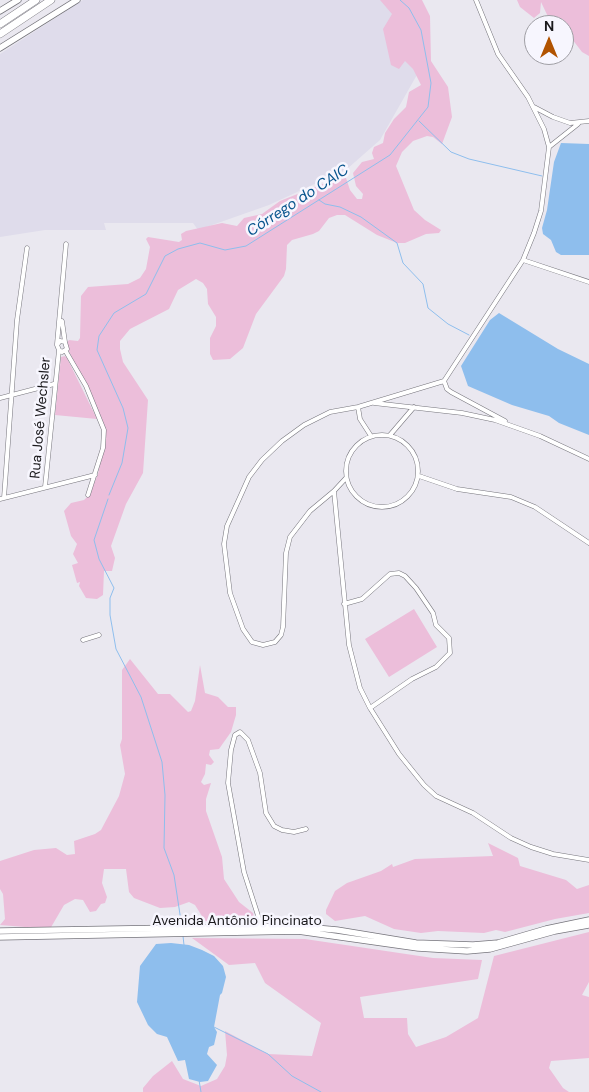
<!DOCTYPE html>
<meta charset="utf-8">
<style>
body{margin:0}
#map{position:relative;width:589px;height:1092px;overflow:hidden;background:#eae8f0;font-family:"DM Sans",sans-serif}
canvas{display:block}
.north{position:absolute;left:524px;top:15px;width:50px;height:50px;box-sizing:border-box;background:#f7f6fe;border:1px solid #9f9ea4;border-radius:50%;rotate:0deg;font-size:14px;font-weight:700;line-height:20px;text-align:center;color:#1a191c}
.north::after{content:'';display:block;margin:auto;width:18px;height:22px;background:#b15300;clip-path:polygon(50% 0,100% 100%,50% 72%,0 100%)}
</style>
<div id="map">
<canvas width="589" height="1092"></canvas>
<div class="north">N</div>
</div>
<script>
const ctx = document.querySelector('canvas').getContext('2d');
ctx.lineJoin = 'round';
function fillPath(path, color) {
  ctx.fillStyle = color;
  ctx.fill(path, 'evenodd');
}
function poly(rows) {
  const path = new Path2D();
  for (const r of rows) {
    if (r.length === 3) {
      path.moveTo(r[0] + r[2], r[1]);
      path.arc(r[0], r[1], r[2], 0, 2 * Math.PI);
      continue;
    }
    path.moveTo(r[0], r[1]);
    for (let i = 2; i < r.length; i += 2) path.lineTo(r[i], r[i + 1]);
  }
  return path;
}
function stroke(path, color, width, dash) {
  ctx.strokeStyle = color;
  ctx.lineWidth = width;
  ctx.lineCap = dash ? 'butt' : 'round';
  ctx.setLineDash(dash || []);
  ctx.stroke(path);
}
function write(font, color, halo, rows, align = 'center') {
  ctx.font = font + ' "DM Sans",sans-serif';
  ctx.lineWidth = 5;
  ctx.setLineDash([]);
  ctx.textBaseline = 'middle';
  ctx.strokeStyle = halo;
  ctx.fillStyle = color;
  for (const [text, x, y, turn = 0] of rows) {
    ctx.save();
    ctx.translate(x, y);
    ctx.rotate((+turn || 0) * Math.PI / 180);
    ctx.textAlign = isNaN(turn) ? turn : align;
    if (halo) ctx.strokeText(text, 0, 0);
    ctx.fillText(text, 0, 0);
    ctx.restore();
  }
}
const built = poly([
 [83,0,384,0,407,29,418,73,380,140,347,169,269,205,198,230,193,223,104,223,106,230,45,230,0,237,0,54]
]);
const green = poly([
 [380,0,422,0,430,16,431,61,448,87,452,117,442,144,433,137,427,136,413,141,402,152,396,166,414,210,425,220,441,230,439,233,426,234,405,243,397,243,377,235,345,215,337,215,329,218,319,231,313,234,292,240,287,245,286,269,284,276,256,314,243,348,230,359,213,360,210,354,210,338,216,326,216,317,208,304,207,289,203,283,196,279,178,290,169,309,130,329,120,341,120,349,123,362,148,400,143,473,126,504,111,546,115,558,112,571,104,571,103,595,97,599,86,598,79,586,80,582,77,583,72,565,78,563,73,554,77,544,71,536,64,511,71,503,84,500,89,495,98,474,106,436,87,384,78,372,66,344,69,340,78,341,80,338,81,296,88,287,128,284,140,278,146,269,150,247,146,239,148,237,179,242,182,240,181,234,186,231,222,223,237,226,244,218,262,214,280,201,325,183,337,174,346,178,350,190,357,199,362,199,363,194,356,186,353,173,362,162,374,159,372,153,374,147,383,143,385,133,394,119,406,107,409,92,421,85,413,69,405,61,399,69,391,65,383,29,392,14],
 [517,0,589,0,589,56,582,52,572,39,564,35,564,25,552,25,541,2,540,13,534,18,520,7],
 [65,356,67,358,97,419,55,415,61,357],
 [414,609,437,647,389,677,365,639],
 [130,659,158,694,170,694,188,712,191,711,195,701,200,665,205,693,218,697,228,707,236,707,236,715,231,732,219,749,210,750,209,755,214,762,211,765,206,764,205,774,201,782,204,785,211,783,206,799,206,811,222,857,224,879,239,902,253,913,254,917,251,922,244,923,221,922,205,921,195,905,189,902,175,907,160,908,134,898,129,892,126,869,104,869,102,883,107,897,105,903,101,904,96,911,90,912,83,900,75,899,64,905,50,929,0,925,5,919,3,894,0,889,0,861,34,850,56,848,67,855,75,854,74,841,95,834,101,830,119,796,125,774,120,745,122,739,122,670],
 [488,843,518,858,520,866,566,880,577,889,589,885,589,913,555,919,505,932,496,930,484,933,438,931,421,933,394,929,365,916,335,921,326,914,326,910,335,891,347,883,381,871,392,864,393,867,415,859,493,856],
 [589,932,589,982,582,995,589,997,589,1058,551,1061,549,1068,563,1088,569,1092,143,1092,143,1088,153,1076,172,1061,183,1079,201,1086,217,1079,225,1066,227,1055,225,1031,268,1054,312,1056,321,1023,265,983,255,963,229,965,192,938,305,939,433,958,482,960,478,979,360,997,364,1018,407,1018,408,1034,416,1047,446,1037,478,1018,494,956]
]);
const water = poly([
 [561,143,589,144,589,255,561,255,556,252,551,240,543,234,542,228,547,210,554,162],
 [499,313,558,349,589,364,589,435,559,423,549,416,512,405,468,386,461,366,490,320],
 [171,943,189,945,202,950,214,956,223,966,226,977,222,993,220,995,214,1027,217,1032,214,1045,209,1047,207,1054,217,1065,208,1081,200,1082,189,1079,185,1060,178,1061,167,1037,157,1034,148,1025,137,1002,140,966,156,944]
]);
const stream = poly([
 [419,121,451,152,469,159,542,176],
 [319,200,325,204,340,207,361,217,397,243,403,263,423,284,428,308,448,324,469,335],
 [109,495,122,463,128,428,123,408,97,350,99,336,114,313,146,294,165,256,178,249,200,243,225,250,246,246,390,155,428,107,431,83,421,30,409,8,400,0],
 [108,499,94,540,99,559,114,588,110,598,110,615,116,649,141,697,162,762,165,795,164,848,174,875,181,921],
 [183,936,184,945],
 [214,1027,268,1054,292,1076,321,1092],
 [199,1080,201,1092]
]);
const minor = poly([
 [534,107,553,117,570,123,589,121],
 [549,147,578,124],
 [523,260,589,282],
 [62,321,65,342],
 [57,344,66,244],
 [65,350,86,386,104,430,103,448,88,495],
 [444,381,447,389,451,392,505,421],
 [0,398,54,384],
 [374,403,462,413,495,420,540,436,589,459],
 [358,407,360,419,371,436],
 [382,471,36],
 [390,435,414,407],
 [419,476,457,489,511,497,535,507,589,543],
 [346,478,334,491,310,511,290,537,286,553,283,627,281,635,275,642,263,645,252,642,243,629,230,593,224,544,227,526,249,477,262,460,282,441,304,425,330,412,358,407,444,381,523,260,534,233,541,211,549,147,544,129,528,97,498,54,476,0],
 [45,487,59,350,57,345,60,341,65,342,67,349,62,352,59,350],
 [334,491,349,645,360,688,370,708],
 [4,498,17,320,27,248],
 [0,499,95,475],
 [344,604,362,599,390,574,399,573,405,576,416,588,433,613,436,625,449,638,450,653,436,667,412,679,370,708,399,754,424,785,436,796,473,813,511,838,531,847,553,854,589,860],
 [83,640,99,635],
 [261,925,244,872,228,783,231,750,235,735,240,732,248,740,260,773,266,813,274,826,282,830,294,832,306,829]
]);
const primary = poly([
 [0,11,18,0],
 [0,48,77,0],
 [0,931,293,926,337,930,416,943,473,945,498,943,546,929,589,920],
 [0,937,298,931,418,948,467,951,490,949,555,931,589,925]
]);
const motorway = poly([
 [0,24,36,0],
 [0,34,51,0]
]);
const streetNames = [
 ["Rua José Wechsler",41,418,-85],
 ["Avenida Antônio Pincinato",237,921]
];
const waterNames = [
 ["Córrego do CAIC",298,201,-33]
];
fillPath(built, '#dfdceb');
fillPath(green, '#ecbeda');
fillPath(water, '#8ebeed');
stroke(stream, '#8ebeed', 1);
stroke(minor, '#76757c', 5);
stroke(primary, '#76757c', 7);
stroke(motorway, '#76757c', 8);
stroke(minor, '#fff', 4);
stroke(primary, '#fff', 5.5);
stroke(motorway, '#fff', 7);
write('14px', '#1a191c', '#f7f6fe', streetNames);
write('italic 15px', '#07548d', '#f7f6fe', waterNames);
</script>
